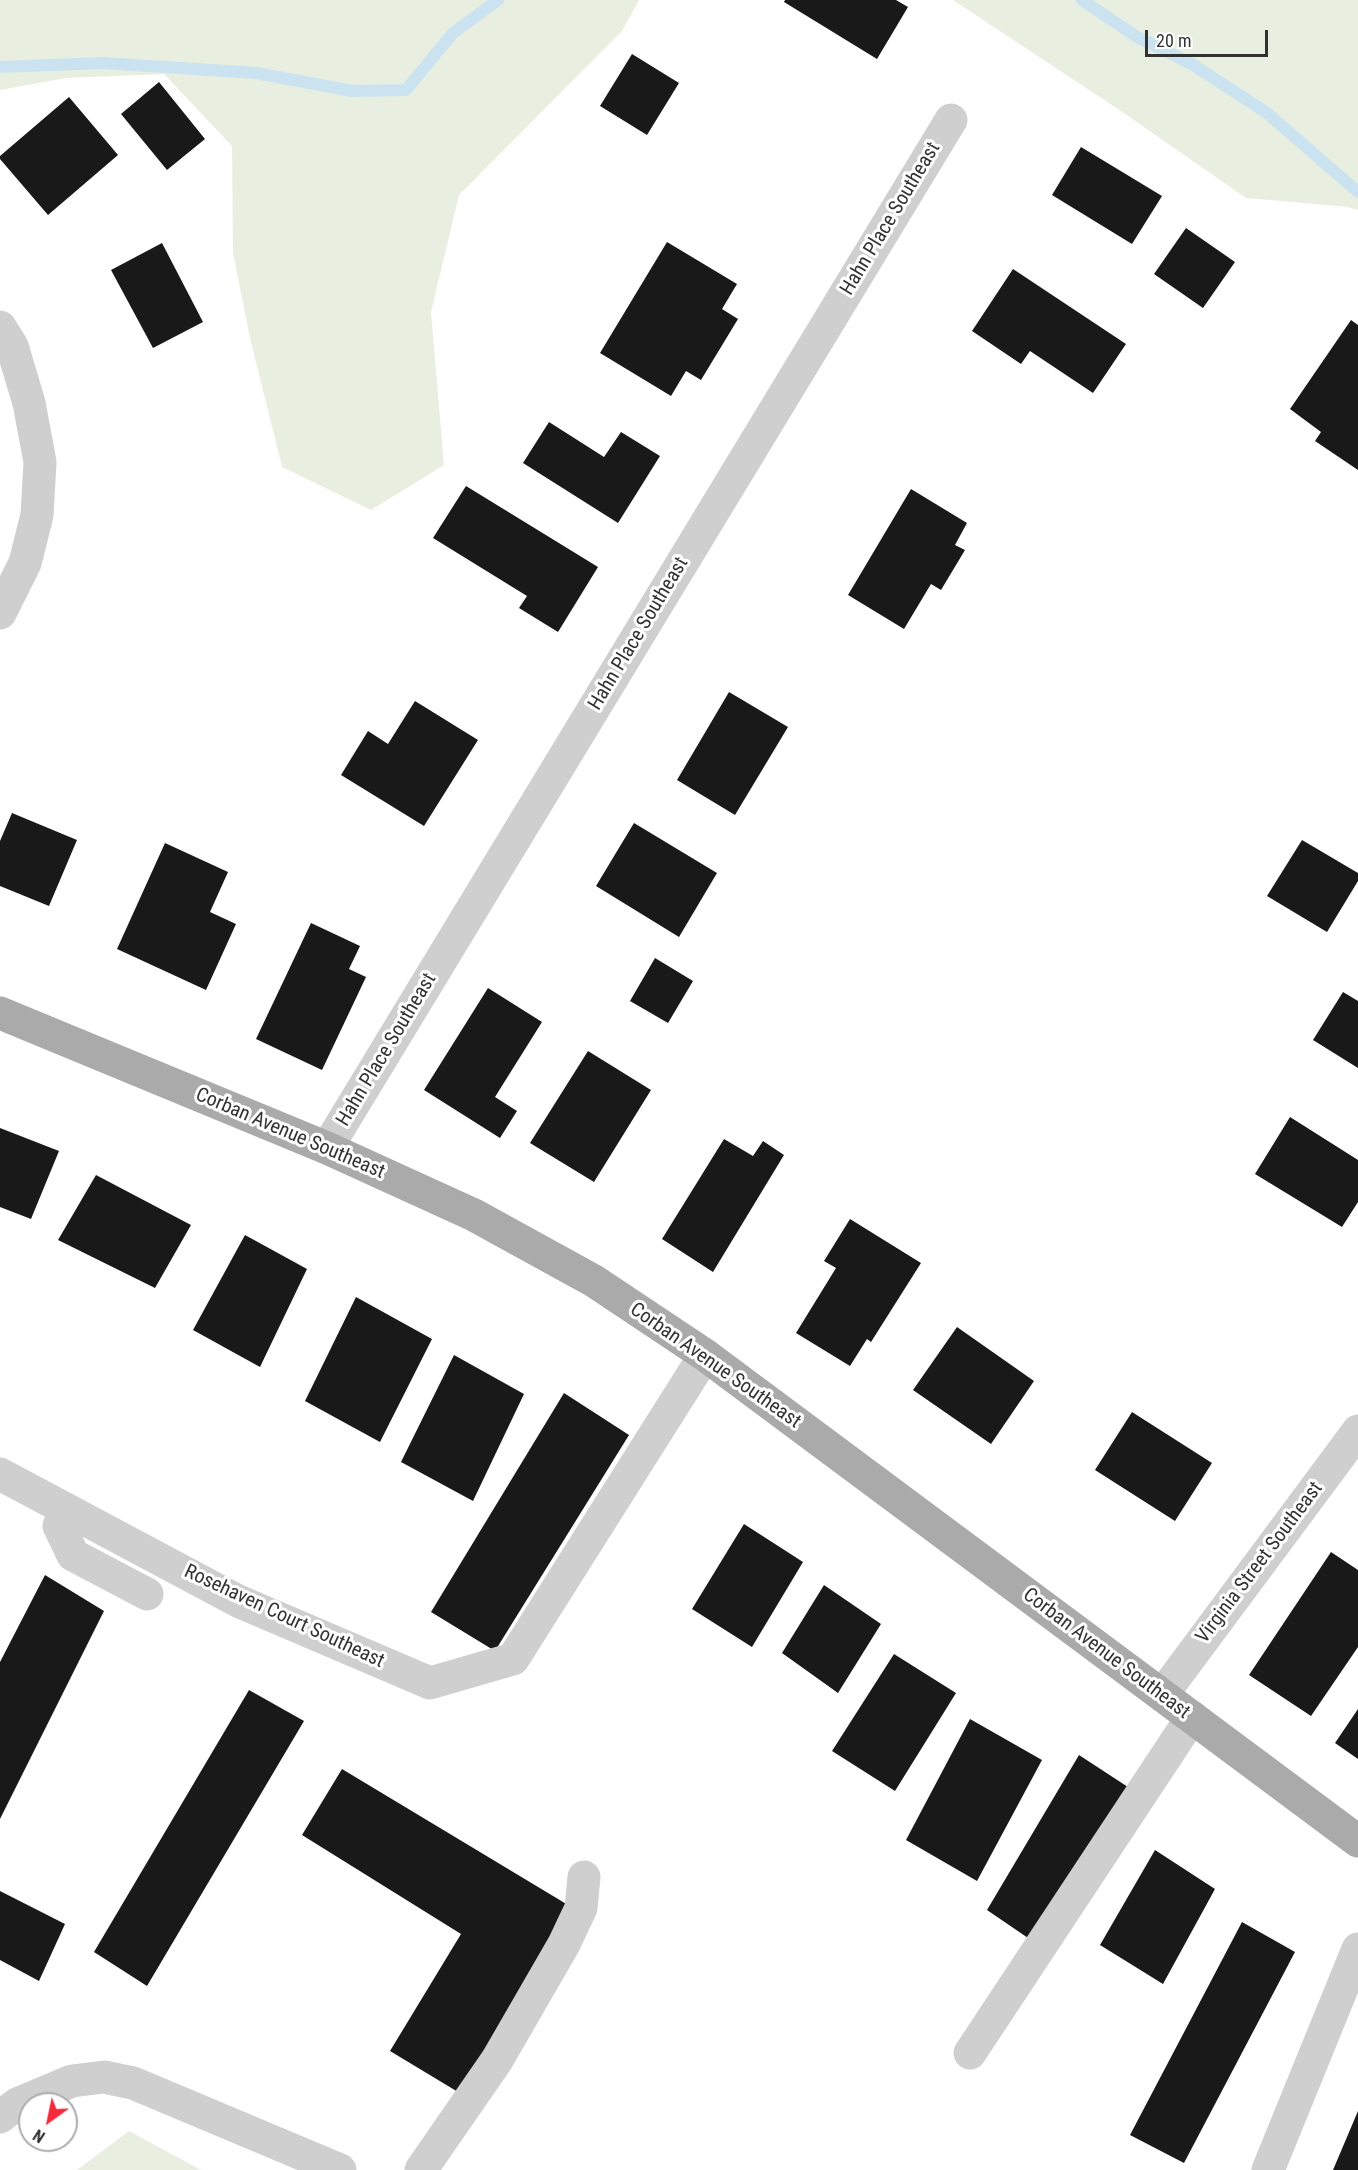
<!DOCTYPE html>
<style>
body{margin:0}
#map{position:relative;width:1358px;height:2170px;overflow:hidden;background:#fff;font-family:"Roboto Condensed",sans-serif}
canvas{display:block}
.north{position:absolute;left:18px;top:2092px;width:60px;height:60px;box-sizing:border-box;background:#fff;border:2px solid #adadad;border-radius:50%;rotate:213deg;font-size:16px;font-weight:700;line-height:24px;text-align:center;color:#323232}
.north::after{content:'';display:block;margin:auto;width:21px;height:27px;background:#f32a3b;clip-path:polygon(50% 0,100% 100%,50% 72%,0 100%)}
.scale{position:absolute;left:1145px;top:30px;width:123px;height:27px;box-sizing:border-box;border:3px solid #323232;border-top:0;padding-left:8px;font-size:18px;line-height:21px;white-space:nowrap;color:#323232;-webkit-text-stroke:4px #fff;paint-order:stroke}
</style>
<div id="map">
<canvas width="1358" height="2170"></canvas>
<div class="north">N</div>
<div class="scale">20 m</div>
</div>
<script>
const ctx = document.querySelector('canvas').getContext('2d');
ctx.lineJoin = 'round';
function fillPath(path, color) {
  ctx.fillStyle = color;
  ctx.fill(path, 'evenodd');
}
function poly(rows) {
  const path = new Path2D();
  for (const r of rows) {
    path.moveTo(r[0], r[1]);
    for (let i = 2; i < r.length; i += 2) path.lineTo(r[i], r[i + 1]);
  }
  return path;
}
function stroke(path, color, width, dash) {
  ctx.strokeStyle = color;
  ctx.lineWidth = width;
  ctx.lineCap = dash ? 'butt' : 'round';
  ctx.setLineDash(dash || []);
  ctx.stroke(path);
}
function write(font, color, halo, rows, align = 'center') {
  ctx.font = font + ' "Roboto Condensed",sans-serif';
  ctx.lineWidth = 6;
  ctx.setLineDash([]);
  ctx.textBaseline = 'middle';
  ctx.strokeStyle = halo;
  ctx.fillStyle = color;
  for (const [text, x, y, turn = 0] of rows) {
    ctx.save();
    ctx.translate(x, y);
    ctx.rotate((+turn || 0) * Math.PI / 180);
    ctx.textAlign = isNaN(turn) ? turn : align;
    if (halo) ctx.strokeText(text, 0, 0);
    ctx.fillText(text, 0, 0);
    ctx.restore();
  }
}
const green = poly([
 [0,0,639,0,622,31,459,195,431,312,444,465,371,510,282,467,250,338,233,253,232,146,164,74,66,78,0,90],
 [953,0,1358,0,1358,210,1348,207,1246,198,1121,111],
 [129,2131,201,2170,77,2170]
]);
const stream = poly([
 [1082,0,1137,37,1192,64,1267,113,1358,192],
 [0,67,103,63,256,73,352,91,406,90,453,33,498,0]
]);
const building = poly([
 [785,0,896,0,908,7,877,59,784,2],
 [632,54,679,83,647,135,600,106],
 [159,82,205,139,167,170,121,114],
 [69,97,118,155,48,215,0,159,0,156],
 [1081,147,1162,196,1132,244,1052,195],
 [1186,228,1235,262,1203,308,1154,274],
 [667,242,737,284,722,309,738,319,701,380,686,371,671,396,600,353],
 [162,243,203,322,153,348,111,270],
 [1013,269,1126,344,1093,393,1030,351,1021,364,972,331],
 [1351,320,1358,325,1358,470,1315,441,1321,432,1290,409],
 [549,422,604,457,621,432,660,456,618,523,523,463],
 [466,486,598,567,558,632,519,608,527,596,433,538],
 [911,489,967,523,955,545,965,550,941,590,931,584,904,629,848,595],
 [729,692,788,727,735,815,677,780],
 [415,701,478,740,424,826,341,775,368,731,388,744],
 [12,813,77,840,49,906,0,886,0,841],
 [634,823,717,873,679,937,596,886],
 [1302,840,1358,873,1358,881,1327,932,1267,896],
 [165,843,228,872,210,912,236,924,206,990,117,949],
 [311,923,360,946,349,969,366,977,322,1070,256,1039],
 [655,958,693,981,668,1023,630,1001],
 [488,988,542,1022,495,1097,517,1111,500,1138,424,1090],
 [1343,992,1358,1001,1358,1068,1313,1040],
 [588,1051,651,1090,594,1182,530,1143],
 [1290,1117,1358,1160,1358,1202,1342,1227,1255,1174],
 [0,1128,59,1151,31,1219,0,1207],
 [724,1139,753,1156,763,1141,784,1155,713,1272,662,1239],
 [96,1175,191,1225,155,1288,58,1240],
 [850,1219,921,1263,871,1342,867,1339,850,1366,796,1333,836,1268,824,1261],
 [245,1235,307,1269,260,1367,193,1330],
 [356,1297,432,1339,380,1442,305,1401],
 [957,1327,1034,1381,991,1444,913,1390],
 [454,1355,524,1394,473,1501,401,1462],
 [564,1393,629,1435,495,1651,431,1612],
 [1132,1412,1212,1463,1175,1521,1095,1470],
 [744,1524,803,1562,752,1647,692,1609],
 [1331,1552,1358,1570,1358,1647,1311,1716,1249,1675],
 [45,1575,104,1611,0,1819,0,1662],
 [824,1585,881,1624,838,1693,782,1653],
 [894,1654,956,1693,895,1791,832,1751],
 [249,1690,304,1721,147,1986,94,1952],
 [1358,1709,1358,1759,1335,1743],
 [970,1719,1042,1760,977,1881,906,1840],
 [1079,1755,1131,1789,1031,1940,987,1910],
 [342,1769,573,1908,463,2095,390,2051,461,1934,302,1835],
 [1155,1850,1215,1889,1163,1984,1100,1945],
 [0,1891,65,1924,39,1981,0,1960],
 [1242,1922,1295,1952,1184,2163,1130,2135],
 [1358,2111,1358,2170,1333,2170]
]);
const minor = poly([
 [0,327,12,346,29,403,40,462,37,515,25,563,0,613],
 [327,1148,951,120],
 [0,1474,238,1601,430,1683,513,1659,705,1355],
 [66,1509,59,1526,73,1555,147,1594],
 [1162,1695,1358,1431],
 [970,2053,1192,1717],
 [0,2117,17,2104,72,2081,104,2077,133,2083,340,2170],
 [421,2170,497,2060,564,1944,581,1908,584,1877],
 [1268,2170,1358,1949]
]);
const major = poly([
 [0,1013,327,1148,474,1215,594,1281,705,1355,1358,1841]
]);
const streetNames = [
 ["Hahn Place Southeast",891,219,-59],
 ["Hahn Place Southeast",639,634,-59],
 ["Hahn Place Southeast",387,1050,-59],
 ["Corban Avenue Southeast",290,1134,23],
 ["Corban Avenue Southeast",715,1366,35],
 ["Virginia Street Southeast",1260,1563,-53],
 ["Rosehaven Court Southeast",284,1617,25],
 ["Corban Avenue Southeast",1106,1654,37]
];
fillPath(green, '#e8efe0');
stroke(stream, '#cbe2f0', 12);
fillPath(building, '#191919');
stroke(minor, '#cfcfcf', 33);
stroke(major, '#aaa', 33);
write('20px', '#323232', '#fff', streetNames);
</script>
